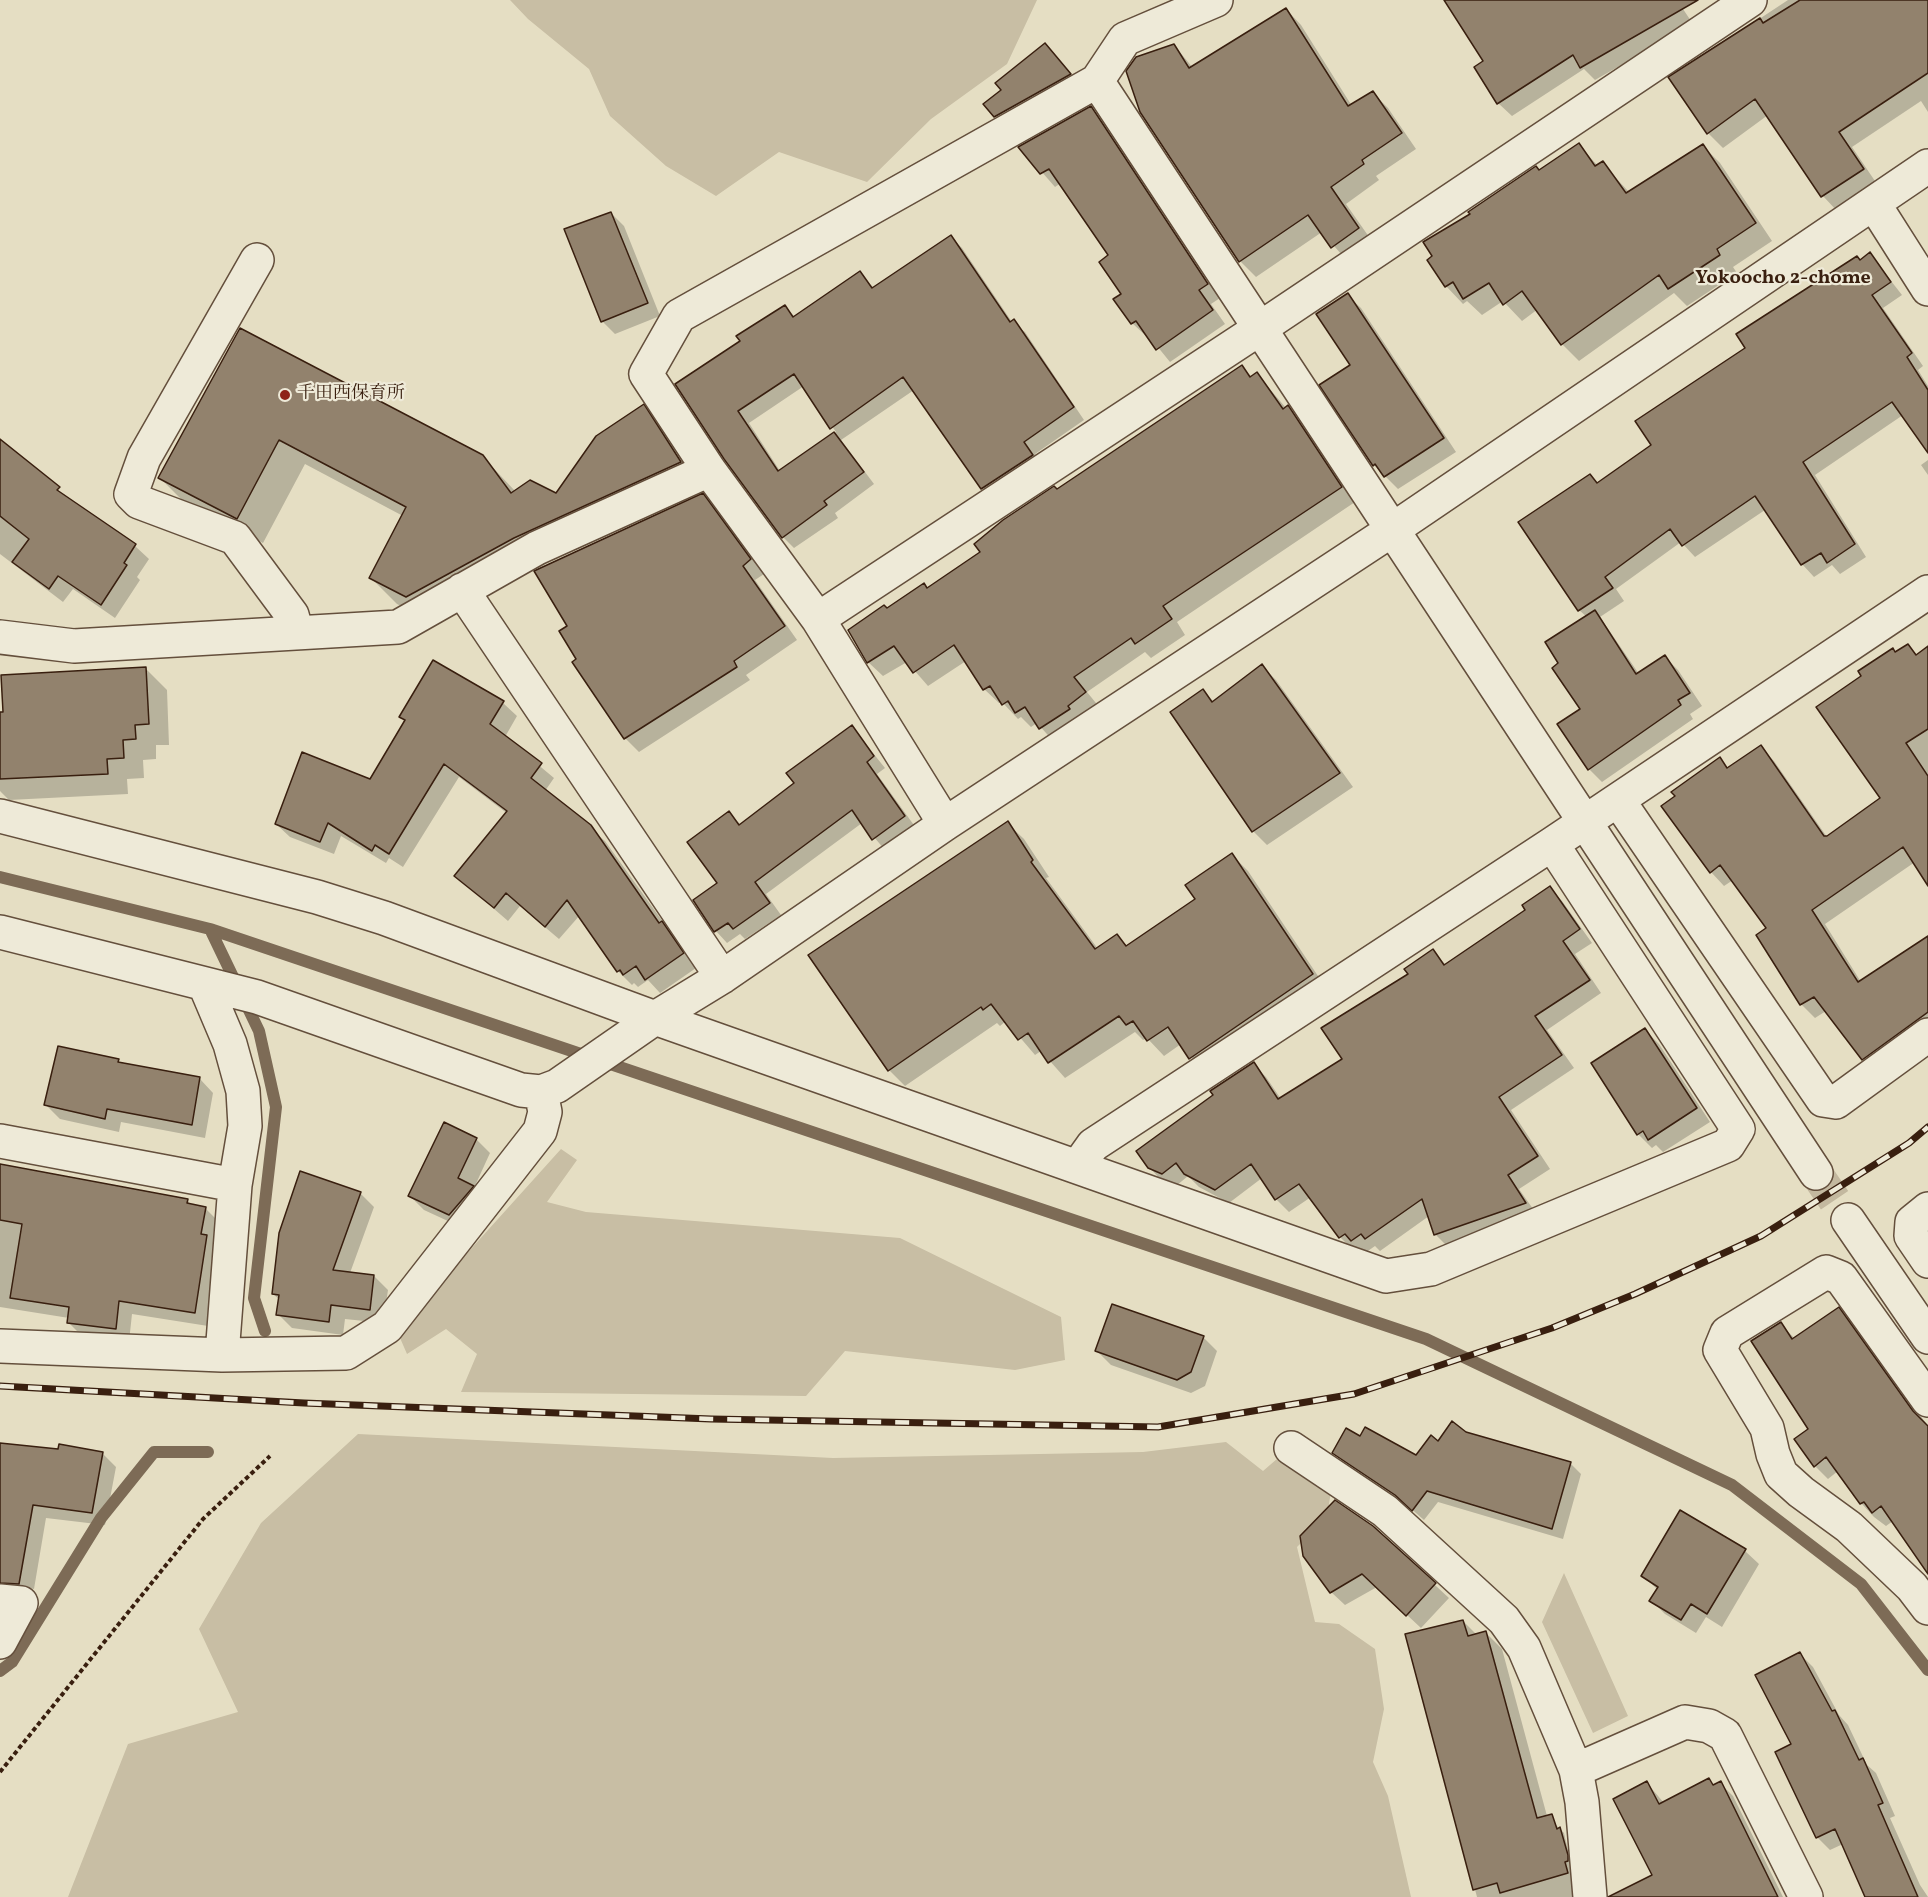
<!DOCTYPE html>
<meta charset="utf-8">
<style>
body{margin:0}
canvas{display:block;background:#e5dec3}
</style>
<canvas width="1928" height="1897"></canvas>
<script>
const ctx = document.querySelector('canvas').getContext('2d');
ctx.lineJoin = 'round';
function fillPath(path, color) {
  ctx.fillStyle = color;
  ctx.fill(path, 'evenodd');
}
function poly(rows) {
  const path = new Path2D();
  for (const r of rows) {
    path.moveTo(r[0], r[1]);
    for (let i = 2; i < r.length; i += 2) path.lineTo(r[i], r[i + 1]);
  }
  return path;
}
function stroke(path, color, width, dash) {
  ctx.strokeStyle = color;
  ctx.lineWidth = width;
  ctx.lineCap = dash ? 'butt' : 'round';
  ctx.setLineDash(dash || []);
  ctx.stroke(path);
}
function write(font, color, halo, rows, align = 'center') {
  ctx.font = font + ' Vollkorn,"Noto Serif JP",serif';
  ctx.lineWidth = 4.5;
  ctx.setLineDash([]);
  ctx.textBaseline = 'middle';
  ctx.strokeStyle = halo;
  ctx.fillStyle = color;
  for (const [text, x, y, turn = 0] of rows) {
    ctx.save();
    ctx.translate(x, y);
    ctx.rotate((+turn || 0) * Math.PI / 180);
    ctx.textAlign = isNaN(turn) ? turn : align;
    if (halo) ctx.strokeText(text, 0, 0);
    ctx.fillText(text, 0, 0);
    ctx.restore();
  }
}
const green = poly([
 [510,0,1037,0,1007,64,931,119,867,182,779,152,716,196,666,166,610,116,589,69,528,19],
 [561,1149,577,1160,547,1202,586,1212,900,1238,1061,1317,1065,1360,1015,1370,845,1351,806,1396,461,1392,477,1354,446,1329,407,1354,397,1331],
 [358,1434,833,1458,1143,1452,1226,1442,1263,1471,1285,1452,1333,1478,1327,1517,1297,1547,1315,1622,1339,1624,1375,1649,1384,1709,1373,1762,1388,1796,1411,1897,68,1897,128,1744,238,1712,199,1629,261,1523],
 [1564,1573,1628,1716,1593,1733,1542,1622]
]);
const shadow = poly([
 [1446,0,1677,0,1693,24,1595,80,1584,69,1512,116,1498,103,1485,62],
 [1788,0,1928,0,1928,112,1921,101,1852,147,1877,184,1837,211,1823,196,1768,115,1723,148,1708,133,1670,78],
 [1286,9,1301,25,1352,106,1373,93,1388,108,1416,149,1376,176,1379,180,1346,204,1374,244,1348,262,1322,232,1256,277,1240,261,1141,112,1174,45,1193,68],
 [1045,45,1083,89,1009,130,985,105,1003,91],
 [1091,108,1104,121,1220,298,1211,304,1225,324,1170,362,1148,335,1146,336,1132,323,1110,256,1061,183,1055,187,1020,147],
 [1579,145,1598,166,1602,163,1629,192,1703,146,1720,163,1772,241,1733,267,1737,273,1687,306,1674,293,1579,361,1562,344,1538,309,1522,321,1503,301,1482,315,1467,301,1463,304,1446,286,1539,172],
 [611,213,624,226,660,316,615,334,602,321],
 [951,237,962,248,1012,322,1025,332,1084,420,1035,454,1044,467,994,500,983,488,914,390,841,440,874,484,835,513,838,518,794,548,783,537,726,458,742,341,785,307,795,317,859,273,874,288],
 [804,386,836,432,780,471,749,423],
 [1870,254,1902,295,1883,308,1923,366,1918,370,1928,386,1928,451,1903,415,1815,475,1866,557,1840,574,1832,565,1814,577,1802,564,1765,510,1695,557,1681,542,1616,589,1624,601,1600,617,1639,674,1665,657,1678,670,1702,706,1690,714,1693,719,1602,782,1589,769,1583,710,1560,663,1587,617,1579,610,1590,476,1599,484,1653,446,1747,348],
 [1347,295,1361,308,1456,452,1398,489,1374,465,1352,365],
 [240,330,482,456,515,491,556,495,643,406,669,432,706,488,540,564,432,622,397,604,371,578,403,516,305,464,263,543,185,503,160,478],
 [1242,367,1252,377,1257,374,1286,408,1288,407,1302,422,1355,502,1177,622,1185,635,1151,658,1145,652,1087,692,1100,708,1055,743,1037,723,1031,727,1021,717,1018,719,1002,702,999,703,984,689,966,661,928,686,907,662,883,676,868,662,887,610,928,590,982,552,1057,491],
 [0,441,72,502,135,546,149,559,137,577,140,580,115,618,73,589,63,602,0,554],
 [1928,460,1928,475,1921,465],
 [703,495,716,509,764,574,755,580,797,640,746,675,750,680,639,752,625,738,574,662],
 [1908,646,1917,655,1928,655,1928,883,1915,862,1825,924,1861,982,1928,938,1928,1034,1877,1073,1826,1011,1815,1018,1801,1004,1758,935,1768,929,1733,880,1724,886,1711,872,1720,759,1729,769,1760,747,1774,761,1827,837,1882,798,1896,654],
 [1262,666,1276,680,1353,787,1267,845,1253,831,1203,691,1214,702],
 [146,669,167,690,169,745,156,745,156,759,143,760,144,778,127,779,128,794,9,800,0,791,0,713],
 [503,703,517,716,505,737,554,778,545,791,605,841,696,968,660,993,648,980,638,987,634,983,632,985,618,971,580,915,559,939,520,906,508,921,456,876,508,814,459,777,403,867,389,858,386,863,341,836,334,854,290,837,276,824,370,780,406,721,401,717],
 [852,727,885,768,877,774,916,828,885,850,862,823,766,894,781,915,745,939,740,934,727,943,716,931,695,900,719,884,729,813,741,825,796,783],
 [1007,823,1024,839,1049,877,1046,878,1098,949,1117,936,1128,947,1197,900,1232,855,1248,871,1328,991,1207,1075,1181,1044,1164,1056,1147,1038,1143,1040,1135,1032,1065,1078,1041,1051,1035,1055,1006,1021,1000,1026,997,1023,905,1086,889,1070],
 [1549,888,1562,901,1592,943,1575,954,1601,993,1547,1030,1574,1068,1511,1110,1550,1169,1519,1189,1538,1216,1448,1247,1435,1234,1429,1216,1380,1251,1375,1246,1365,1253,1358,1247,1353,1250,1340,1237,1311,1197,1289,1212,1276,1199,1262,1178,1229,1203,1199,1187,1188,1176,1176,1186,1162,1181,1149,1167,1215,1096,1253,1064,1266,1077,1281,1099,1344,1059,1410,974,1433,951,1446,965,1527,911],
 [1645,1030,1659,1044,1710,1122,1663,1152,1656,1145,1652,1148,1638,1134,1593,1064],
 [118,1061,122,1064,200,1079,213,1093,205,1138,121,1122,119,1132,60,1119,46,1105],
 [476,1139,490,1153,474,1188,486,1200,463,1228,424,1210,410,1196],
 [0,1185,187,1200,192,1206,205,1208,218,1221,219,1249,208,1326,132,1314,129,1342,82,1336,69,1323,69,1318,0,1307],
 [360,1193,374,1207,350,1273,374,1276,388,1290,383,1323,345,1319,343,1335,292,1328,278,1314,280,1300,273,1294],
 [1839,1309,1852,1322,1928,1426,1928,1559,1893,1521,1886,1526,1874,1517,1861,1503,1838,1471,1828,1479,1815,1466,1810,1429,1781,1324,1795,1339],
 [1203,1337,1217,1351,1205,1386,1191,1393,1111,1365,1097,1351],
 [1466,1434,1570,1463,1581,1474,1563,1539,1438,1502,1424,1520,1408,1506,1345,1464,1334,1452,1361,1438,1416,1457,1438,1443],
 [0,1445,102,1453,116,1467,105,1525,46,1518,34,1589,0,1583],
 [1681,1512,1745,1551,1759,1564,1722,1627,1706,1617,1696,1633,1665,1614,1651,1600,1658,1590,1643,1576],
 [1372,1527,1449,1598,1421,1628,1377,1587,1345,1605,1331,1592],
 [1463,1621,1477,1635,1486,1633,1502,1649,1547,1816,1564,1833,1579,1897,1477,1897,1407,1635],
 [1800,1654,1813,1667,1839,1715,1848,1725,1867,1765,1876,1773,1895,1816,1890,1818,1920,1885,1928,1897,1866,1897,1843,1844,1830,1850,1817,1837,1793,1745],
 [1709,1780,1715,1786,1720,1783,1733,1796,1783,1897,1655,1897,1647,1783,1664,1803]
]);
const stream = poly([
 [0,877,210,929,1426,1339,1732,1485,1861,1584,1928,1670],
 [210,929,259,1031,276,1107,254,1298,265,1331],
 [0,1671,12,1662,101,1518,154,1452,208,1452]
]);
const building = poly([
 [1444,0,1698,0,1580,68,1573,55,1497,104,1474,67,1483,61,1444,0],
 [1800,0,1928,0,1928,73,1839,132,1864,169,1821,197,1755,99,1707,134,1668,77,1760,18,1763,23,1800,0],
 [1286,8,1348,106,1373,91,1402,133,1362,160,1364,164,1331,187,1359,228,1331,248,1308,215,1239,262,1140,112,1126,71,1136,57,1174,44,1189,68,1286,8],
 [1045,43,1071,74,994,117,983,104,1001,90,995,83,1045,43],
 [1091,106,1208,284,1199,290,1213,310,1156,350,1136,321,1131,324,1113,299,1121,294,1099,262,1108,255,1049,169,1040,174,1018,147,1091,106],
 [1579,143,1595,166,1603,161,1626,193,1703,144,1756,223,1717,249,1720,255,1668,289,1659,275,1561,345,1522,291,1503,305,1489,283,1463,299,1453,282,1445,287,1427,260,1432,256,1423,242,1470,214,1468,212,1536,166,1539,170,1579,143],
 [611,212,648,303,601,322,564,229,611,212],
 [951,235,1010,322,1014,319,1074,407,1024,442,1033,455,981,489,903,377,830,429,794,374,738,411,778,471,834,432,864,472,824,501,827,505,782,538,724,459,675,384,740,341,736,336,785,305,793,317,860,271,872,288,951,235],
 [1870,252,1891,282,1872,295,1912,353,1907,357,1928,390,1928,453,1892,402,1803,462,1855,544,1827,563,1821,553,1801,565,1755,496,1682,546,1670,529,1605,577,1613,588,1578,611,1518,522,1590,474,1597,483,1651,445,1635,421,1745,348,1736,334,1857,256,1860,260,1870,252],
 [1348,293,1444,438,1384,477,1375,464,1373,466,1319,385,1350,365,1316,314,1348,293],
 [240,328,483,455,511,493,530,480,556,493,596,436,644,404,681,462,514,538,406,597,369,578,406,507,279,440,237,519,158,478,240,328],
 [1242,365,1250,377,1257,372,1283,409,1288,405,1342,487,1163,606,1172,619,1135,644,1131,638,1074,677,1086,692,1068,706,1070,709,1039,729,1025,707,1015,713,1008,701,1002,705,990,686,983,690,954,645,913,673,894,646,867,663,848,630,884,605,887,608,924,583,927,588,980,552,974,544,1003,520,1054,486,1057,489,1242,365],
 [0,439,60,487,57,490,136,544,124,563,127,565,101,605,58,576,49,589,12,562,29,539,0,516,0,439],
 [703,493,751,559,743,566,785,626,734,661,737,667,624,739,572,662,576,659,559,631,567,626,534,571,703,493],
 [1595,610,1636,674,1665,655,1690,693,1678,700,1681,705,1588,770,1557,724,1580,709,1552,668,1558,663,1545,642,1595,610],
 [1908,644,1916,655,1928,646,1928,729,1906,743,1928,776,1928,886,1903,847,1812,910,1858,982,1928,936,1928,1012,1862,1060,1814,997,1800,1005,1756,935,1766,928,1720,865,1710,873,1661,806,1675,796,1671,792,1720,757,1727,768,1761,745,1824,836,1827,836,1880,798,1816,707,1861,676,1858,671,1893,648,1895,652,1908,644],
 [433,660,504,701,490,724,542,763,531,778,591,825,659,923,662,921,684,953,645,980,636,966,623,975,620,970,617,972,567,900,545,927,506,893,494,908,454,876,507,811,444,764,389,854,375,845,372,851,328,823,320,842,275,824,302,752,370,779,405,720,399,717,433,660],
 [1262,664,1340,773,1252,832,1170,712,1203,689,1212,702,1262,664],
 [146,667,149,724,135,725,136,739,123,740,124,758,107,759,108,774,0,779,0,712,3,712,1,675,146,667],
 [852,725,874,756,867,762,905,816,872,840,852,810,755,882,770,903,733,929,728,923,714,932,693,900,717,883,687,842,729,811,739,825,794,783,786,773,852,725],
 [1008,821,1033,860,1031,862,1095,949,1117,934,1126,946,1195,899,1185,885,1232,853,1313,974,1189,1059,1168,1027,1147,1041,1133,1021,1126,1025,1119,1016,1048,1063,1028,1033,1018,1040,991,1004,983,1010,981,1007,888,1071,808,955,1008,821],
 [1550,886,1580,929,1563,941,1590,980,1535,1016,1562,1055,1499,1097,1538,1156,1508,1175,1526,1203,1434,1235,1422,1199,1365,1239,1361,1234,1351,1241,1345,1234,1339,1238,1299,1184,1275,1200,1251,1164,1215,1190,1184,1174,1176,1163,1162,1174,1148,1168,1136,1151,1213,1095,1210,1091,1254,1062,1278,1099,1342,1059,1321,1028,1408,974,1404,969,1433,949,1444,965,1525,910,1522,905,1550,886],
 [1645,1028,1697,1108,1648,1140,1643,1131,1637,1135,1591,1063,1645,1028],
 [58,1046,119,1059,118,1062,200,1077,192,1125,107,1109,105,1119,44,1105,58,1046],
 [444,1122,477,1138,458,1178,474,1186,449,1215,408,1196,444,1122],
 [0,1164,188,1199,187,1203,206,1207,201,1234,207,1235,195,1313,119,1301,116,1329,67,1323,69,1307,10,1298,22,1224,0,1220,0,1164],
 [300,1171,361,1192,333,1270,374,1275,370,1310,331,1305,329,1322,276,1315,279,1295,272,1294,279,1233,300,1171],
 [1112,1304,1204,1336,1191,1372,1177,1380,1095,1351,1112,1304],
 [1839,1307,1913,1411,1928,1426,1928,1574,1881,1506,1872,1513,1864,1502,1860,1504,1826,1457,1814,1467,1794,1439,1808,1429,1751,1341,1781,1322,1792,1339,1839,1307],
 [1452,1421,1466,1432,1571,1462,1552,1529,1427,1491,1412,1511,1395,1495,1332,1453,1346,1428,1360,1436,1365,1427,1416,1455,1431,1435,1438,1441,1452,1421],
 [0,1443,58,1449,59,1444,103,1452,92,1513,33,1505,19,1584,0,1583,0,1443],
 [1335,1500,1373,1526,1436,1583,1406,1616,1362,1574,1330,1593,1303,1556,1300,1536,1335,1500],
 [1680,1510,1746,1549,1707,1614,1691,1604,1681,1620,1649,1601,1658,1587,1641,1576,1680,1510],
 [1463,1620,1468,1636,1486,1631,1537,1818,1552,1814,1557,1829,1560,1827,1568,1855,1568,1861,1565,1862,1568,1873,1500,1893,1497,1883,1473,1890,1405,1634,1463,1620],
 [1800,1652,1832,1711,1835,1710,1859,1760,1863,1758,1883,1803,1878,1805,1918,1897,1865,1897,1835,1829,1816,1838,1775,1752,1791,1744,1755,1675,1800,1652],
 [1709,1778,1713,1785,1721,1781,1778,1897,1608,1897,1652,1875,1613,1799,1647,1781,1659,1804,1709,1778]
]);
const minorTunnel = poly([
 [1816,1173,1848,1220]
]);
const path = poly([
 [0,1772,203,1519,270,1456]
]);
const minor = poly([
 [1097,81,1816,1173],
 [1874,204,1928,289],
 [257,260,144,458,131,494,139,502,235,538,292,615,297,633],
 [462,590,722,977],
 [818,619,1259,329,1750,0],
 [0,637,74,646,398,627,537,548,709,470],
 [1618,800,1823,1100,1836,1102,1928,1035],
 [0,816,317,897,384,918,655,1018,1386,1276,1431,1269,1728,1145,1738,1129,1552,844],
 [945,824,818,619,709,470,646,374,679,316,1097,81,1125,39,1216,0],
 [0,932,257,997,521,1090,541,1092,557,1086,655,1018,722,977,945,824,1392,530,1928,166],
 [205,985,230,1044,243,1091,245,1126,235,1185,222,1355],
 [0,1141,235,1185],
 [1078,1166,1093,1145,1552,844,1928,592],
 [1928,1209,1912,1222,1911,1236,1928,1261],
 [1848,1220,1928,1337],
 [0,1346,222,1355,346,1353,387,1327,540,1131,545,1112,541,1092],
 [1928,1400,1841,1278,1826,1272,1727,1333,1720,1350,1767,1428,1773,1454,1781,1474,1801,1492,1849,1527,1912,1587,1928,1608],
 [1291,1448,1385,1511,1504,1620,1524,1648,1576,1770,1582,1802,1590,1897],
 [0,1601,21,1603,0,1642],
 [1576,1770,1685,1722,1709,1726,1725,1735,1806,1897]
]);
const rail = poly([
 [0,1386,304,1403,711,1419,1158,1427,1354,1394,1552,1328,1635,1294,1761,1236,1909,1143,1928,1127]
]);
const markers = [
 [285,395,6,"#8f2418"]
];
const poiNames = [
 ["千田西保育所",297,395]
];
const neighbourhoodNames = [
 ["Yokoocho 2-chome",1783,279]
];
fillPath(green, '#c8bea4');
fillPath(shadow, '#0003');
stroke(stream, '#7d6b56', 12);
fillPath(building, '#92826d');
stroke(building, '#391f0f', 1.5);
stroke(minorTunnel, '#c3b89f', 33, [33, 16]);
stroke(minor, '#644f3c', 36);
stroke(path, '#391f0f', 4, [4.5, 3]);
stroke(minor, '#eeead8', 33);
stroke(rail, '#391f0f', 7);
stroke(rail, '#eeead8', 4.5, [14]);
for (const [x, y, r, color] of markers) {
  const dot = new Path2D();
  dot.arc(x, y, r, 0, 2 * Math.PI);
  ctx.fillStyle = color;
  ctx.fill(dot);
  stroke(dot, '#eeead8', 2);
}
write('18px', '#391f0f', '#eeead8', poiNames, 'left');
write('bold 20px', '#391f0f', '#eeead8', neighbourhoodNames);
</script>
